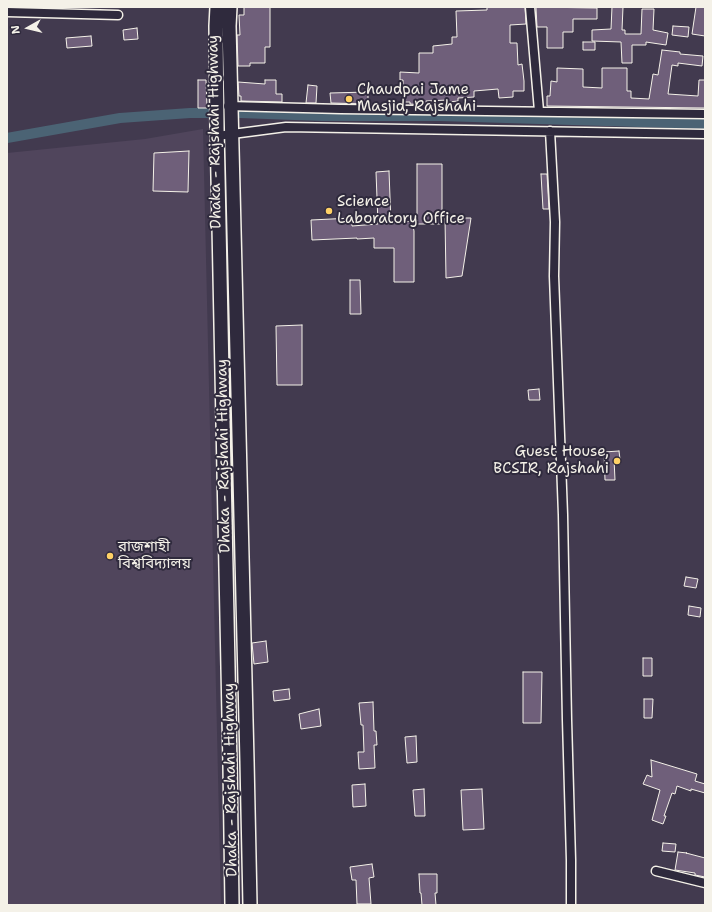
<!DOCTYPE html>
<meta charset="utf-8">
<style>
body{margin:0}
#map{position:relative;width:712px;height:912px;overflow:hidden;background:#423a4f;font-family:"Shantell Sans",sans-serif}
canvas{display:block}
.frame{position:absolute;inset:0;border:8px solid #f4f1e8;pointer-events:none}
.north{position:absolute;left:8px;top:8px;width:40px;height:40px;-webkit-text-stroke:3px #2f2a3d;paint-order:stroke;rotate:262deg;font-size:11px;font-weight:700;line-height:16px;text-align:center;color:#f4f1e8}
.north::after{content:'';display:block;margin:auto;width:14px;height:18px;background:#f4f1e8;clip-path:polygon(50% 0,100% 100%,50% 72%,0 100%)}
</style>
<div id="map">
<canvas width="712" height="912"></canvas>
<div class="frame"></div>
<div class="north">N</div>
</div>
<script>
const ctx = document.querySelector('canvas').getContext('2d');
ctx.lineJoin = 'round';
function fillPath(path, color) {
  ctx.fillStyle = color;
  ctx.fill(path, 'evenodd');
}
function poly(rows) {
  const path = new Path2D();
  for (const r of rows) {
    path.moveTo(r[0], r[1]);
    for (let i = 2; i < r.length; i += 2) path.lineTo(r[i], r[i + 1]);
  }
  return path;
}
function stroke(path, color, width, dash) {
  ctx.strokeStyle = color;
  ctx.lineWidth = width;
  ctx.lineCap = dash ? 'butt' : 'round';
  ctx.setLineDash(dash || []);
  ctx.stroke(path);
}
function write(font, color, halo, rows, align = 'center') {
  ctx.font = font + ' "Shantell Sans","Noto Sans Bengali",sans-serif';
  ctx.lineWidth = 4;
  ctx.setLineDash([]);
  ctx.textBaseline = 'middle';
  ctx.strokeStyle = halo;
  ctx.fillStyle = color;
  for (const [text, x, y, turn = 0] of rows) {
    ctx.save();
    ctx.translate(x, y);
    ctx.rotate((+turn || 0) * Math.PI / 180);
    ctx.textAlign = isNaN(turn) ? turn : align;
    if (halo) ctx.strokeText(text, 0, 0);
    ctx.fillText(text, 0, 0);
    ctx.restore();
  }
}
const built = poly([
 [203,129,221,905,7,905,7,153,145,139]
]);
const canal = poly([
 [7,138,120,118,190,113,240,113,322,116,440,116,705,124]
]);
const building = poly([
 [244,7,270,7,270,47,265,47,265,63,250,63,250,66,238,66,237,35,240,35,239,15,244,15,244,7],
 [487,7,525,7,526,24,510,25,510,43,517,43,518,65,522,64,524,81,524,91,513,91,513,97,499,98,498,89,474,91,474,97,458,98,458,101,448,102,448,100,426,101,426,105,410,104,410,102,403,102,403,80,400,80,400,72,419,73,419,53,433,53,433,46,452,44,452,37,457,37,456,11,487,10,487,7],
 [536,7,597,8,597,19,573,19,573,32,563,32,563,48,547,48,547,27,537,27,536,7],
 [612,7,623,7,622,30,625,30,625,34,641,34,642,9,654,9,653,30,668,33,666,45,646,42,646,45,632,45,632,63,622,63,621,42,592,41,592,30,611,29,612,7],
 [696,7,705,7,705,36,692,34,696,7],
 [673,26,689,27,688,37,672,35,673,26],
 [137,28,138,39,124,40,123,30,137,28],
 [91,36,92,46,67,48,66,38,91,36],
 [583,42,595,42,595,50,583,50,583,42],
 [662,50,680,52,680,54,703,56,702,66,678,63,678,66,672,65,668,94,698,96,699,80,705,80,705,108,547,106,547,96,550,96,551,81,557,82,557,68,583,69,583,87,602,88,602,68,627,68,627,91,631,91,631,98,649,99,653,74,658,75,662,50],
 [198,80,206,80,207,108,198,108,198,80],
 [265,80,276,80,276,94,282,94,282,102,241,101,241,96,239,96,238,82,265,84,265,80],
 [308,85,317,86,316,103,306,103,308,85],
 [368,92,368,104,331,103,330,93,368,92],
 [189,151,188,192,153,191,154,153,189,151],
 [417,164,442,164,442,224,417,224,417,164],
 [389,171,391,224,412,221,414,231,414,282,394,282,394,248,374,248,374,238,357,239,357,238,312,240,311,220,352,218,352,226,378,224,376,172,389,171],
 [541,174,547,174,549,209,543,209,541,174],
 [445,218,471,218,462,276,446,278,445,218],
 [350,280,360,280,361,314,350,314,350,280],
 [302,325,302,385,277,385,276,326,302,325],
 [539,389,540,400,529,400,528,390,539,389],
 [619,451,620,459,614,459,615,480,605,480,604,452,619,451],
 [686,577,698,579,696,588,684,586,686,577],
 [689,606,701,608,700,617,688,615,689,606],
 [266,641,268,662,254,664,252,643,266,641],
 [643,658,652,658,652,676,643,676,643,658],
 [523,672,542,672,541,723,523,723,523,672],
 [289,689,290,699,274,701,273,691,289,689],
 [644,699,653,699,652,718,644,718,644,699],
 [373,702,374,731,376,731,377,745,374,745,375,768,359,769,358,752,364,752,363,725,361,725,359,703,373,702],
 [319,709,321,726,301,729,299,714,319,709],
 [416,736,417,762,407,763,405,737,416,736],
 [651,760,697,774,695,781,705,784,705,793,691,789,691,791,677,786,675,794,672,793,664,816,666,816,663,824,652,820,660,790,643,784,647,775,652,777,651,760],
 [365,784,366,806,353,807,352,785,365,784],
 [424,789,425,816,415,816,413,790,424,789],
 [482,789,484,829,463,830,461,790,482,789],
 [663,843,676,844,675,852,662,851,663,843],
 [678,852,687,853,686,853,705,858,705,877,695,875,695,873,675,870,678,852],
 [372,864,374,877,369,878,371,904,357,904,356,880,352,880,350,867,372,864],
 [419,874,437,874,437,893,435,893,436,905,422,905,421,893,420,893,419,874]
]);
const minor = poly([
 [530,7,539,111],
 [7,12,118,15],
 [228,106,341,109,705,114],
 [550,131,555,222,554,276,563,515,567,720,571,860,571,905],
 [217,136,286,127,705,134],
 [656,871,705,883]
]);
const trunk = poly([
 [217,7,216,26,217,128,230,765,232,905],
 [230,7,229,26,247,761,250,905]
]);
const markers = [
 [349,99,4,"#ffd166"],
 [329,211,4,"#ffd166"],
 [617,461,4,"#ffd166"],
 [110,556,4,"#ffd166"]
];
const poiNames = [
 ["Chaudpai Jame",357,90],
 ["Masjid, Rajshahi",357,107],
 ["Science",337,202],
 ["Laboratory Office",337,219],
 ["Guest House,",609,452,"right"],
 ["BCSIR, Rajshahi",609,469,"right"],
 ["রাজশাহী",118,547],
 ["বিশ্ববিদ্যালয়",118,564]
];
const streetNames = [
 ["Dhaka - Rajshahi Highway",215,132,-91],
 ["Dhaka - Rajshahi Highway",224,456,-91],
 ["Dhaka - Rajshahi Highway",231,780,-91]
];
fillPath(built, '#50455c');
stroke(canal, '#4b6374', 10);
fillPath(building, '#6f5f7a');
stroke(building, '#f4f1e8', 1);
stroke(minor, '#f4f1e8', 11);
stroke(trunk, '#f4f1e8', 16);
stroke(minor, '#2f2a3d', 8);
stroke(trunk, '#2f2a3d', 13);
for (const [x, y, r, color] of markers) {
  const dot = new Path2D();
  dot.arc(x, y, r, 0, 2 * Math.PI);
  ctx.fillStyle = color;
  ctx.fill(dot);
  stroke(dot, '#2f2a3d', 1.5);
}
write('15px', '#f4f1e8', '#2f2a3d', poiNames, 'left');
write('15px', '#f4f1e8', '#2f2a3d', streetNames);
</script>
